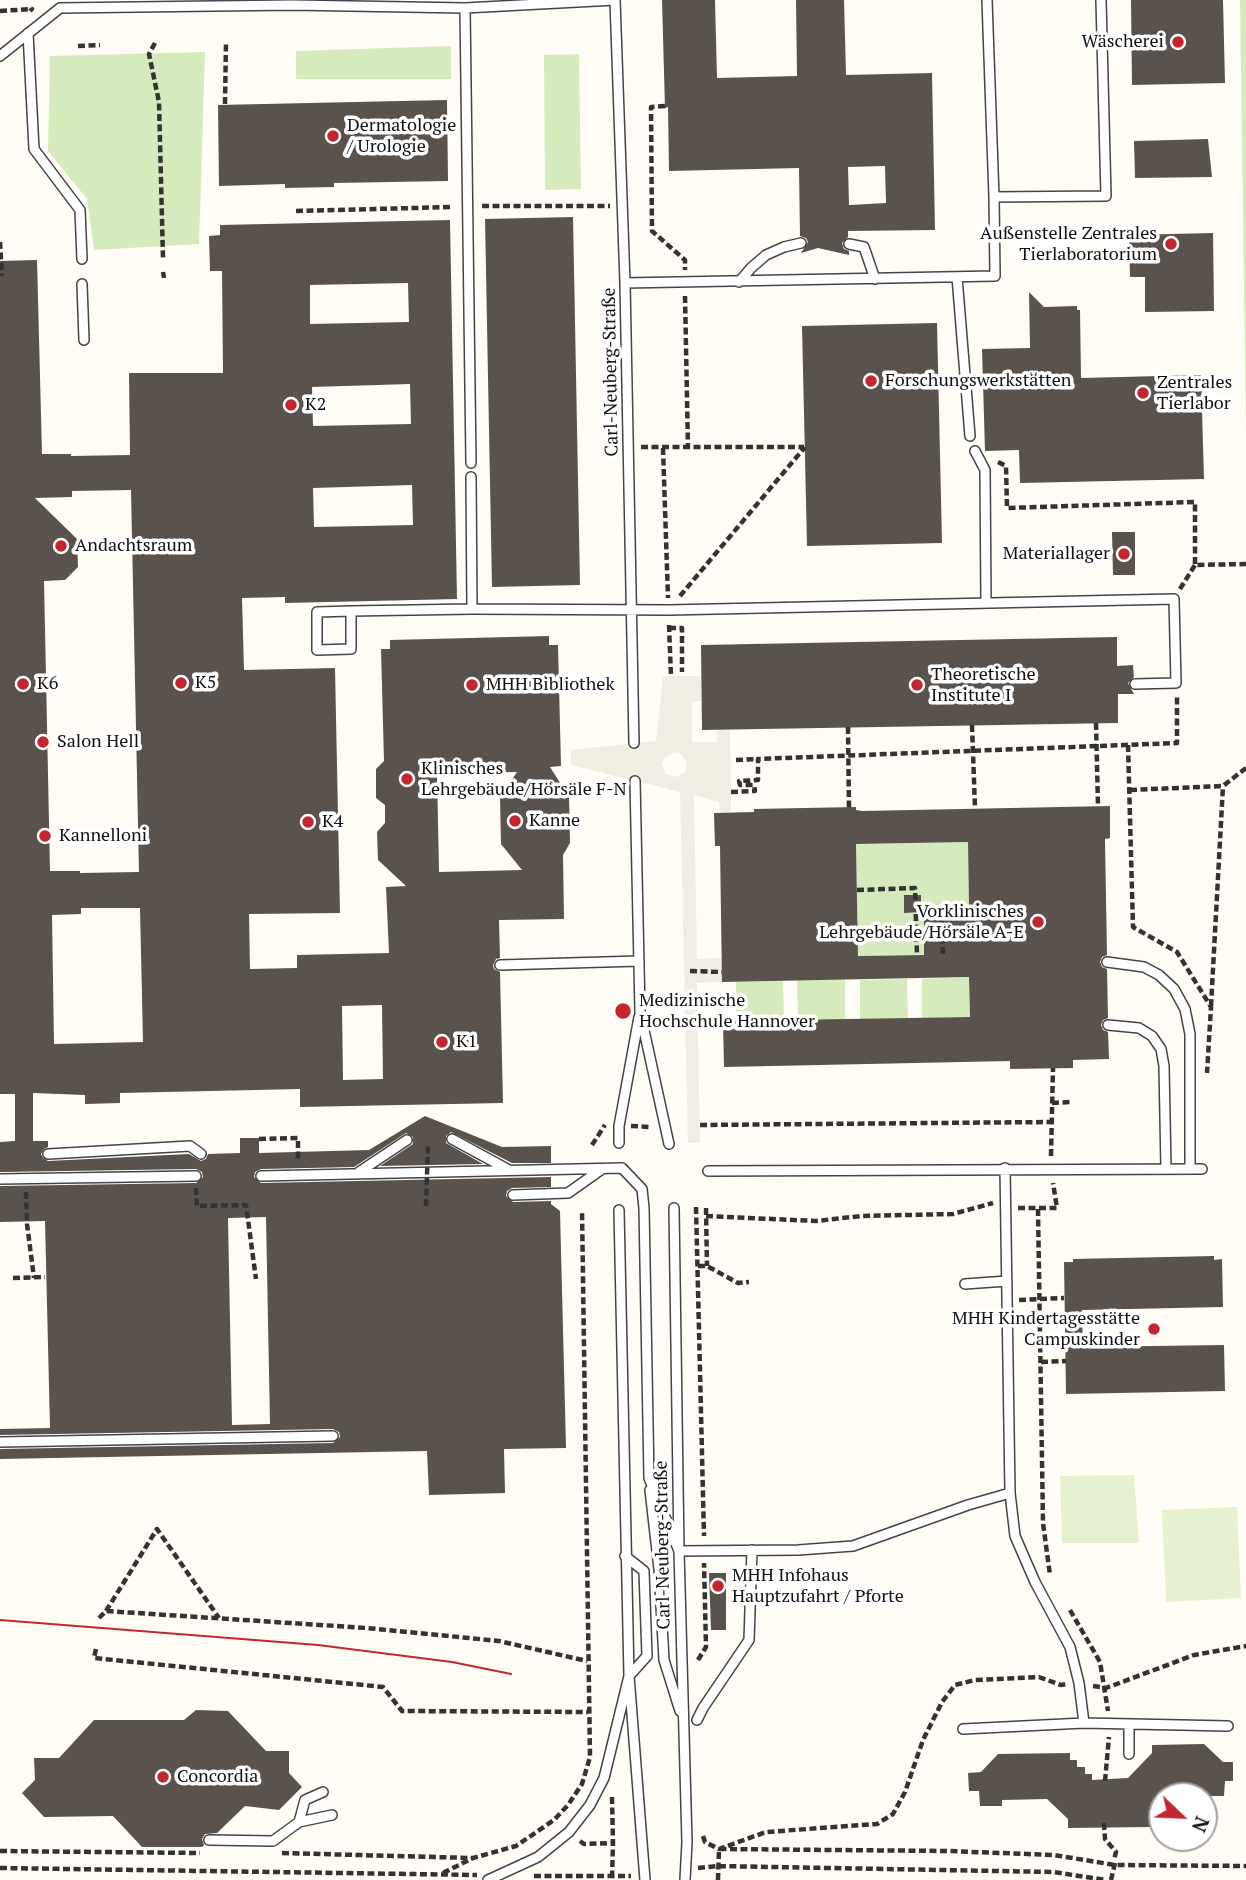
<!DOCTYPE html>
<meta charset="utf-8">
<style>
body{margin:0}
#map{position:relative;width:1246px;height:1880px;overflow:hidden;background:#fffdf5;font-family:"PT Serif",serif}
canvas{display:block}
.north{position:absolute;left:1148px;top:1782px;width:70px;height:70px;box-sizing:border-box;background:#fff;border:2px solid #a0a0a0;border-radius:50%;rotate:113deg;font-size:19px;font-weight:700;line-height:28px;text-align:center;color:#111}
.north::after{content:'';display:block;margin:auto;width:24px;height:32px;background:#c4262e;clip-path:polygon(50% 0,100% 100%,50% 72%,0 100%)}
</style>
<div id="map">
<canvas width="1246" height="1880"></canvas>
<div class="north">N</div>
</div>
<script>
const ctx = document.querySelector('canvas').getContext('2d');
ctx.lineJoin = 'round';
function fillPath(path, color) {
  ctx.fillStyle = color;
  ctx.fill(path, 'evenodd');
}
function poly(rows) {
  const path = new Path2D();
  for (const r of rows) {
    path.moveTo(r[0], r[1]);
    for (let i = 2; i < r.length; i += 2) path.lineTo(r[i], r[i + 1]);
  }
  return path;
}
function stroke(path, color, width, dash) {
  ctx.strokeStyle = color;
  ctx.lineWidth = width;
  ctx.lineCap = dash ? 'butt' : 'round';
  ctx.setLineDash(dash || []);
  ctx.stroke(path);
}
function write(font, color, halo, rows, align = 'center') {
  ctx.font = font + ' "PT Serif",serif';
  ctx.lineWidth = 7;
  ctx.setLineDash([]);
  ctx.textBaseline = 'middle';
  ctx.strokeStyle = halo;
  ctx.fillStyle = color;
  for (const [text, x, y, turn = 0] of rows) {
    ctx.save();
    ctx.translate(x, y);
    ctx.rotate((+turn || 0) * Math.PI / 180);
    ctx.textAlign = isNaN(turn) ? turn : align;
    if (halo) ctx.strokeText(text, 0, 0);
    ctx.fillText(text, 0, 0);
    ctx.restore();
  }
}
const green = poly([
 [1240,0,1246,0,1246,436],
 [451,46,451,79,296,79,296,51],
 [205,52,199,244,94,250,87,199,48,151,50,56],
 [579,54,581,189,545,190,544,55],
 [968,842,970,954,858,956,856,844],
 [969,977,970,1017,922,1018,922,979],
 [845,979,845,1019,798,1020,797,980],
 [907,979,908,1018,860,1019,860,980],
 [783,981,784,1020,736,1021,736,982]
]);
const pitch = poly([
 [1134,1475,1139,1543,1062,1543,1060,1476],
 [1237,1507,1241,1598,1166,1602,1162,1510]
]);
const plaza = poly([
 [663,676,701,676,701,701,692,701,692,742,717,742,717,730,730,730,731,812,720,812,719,802,694,795,697,959,722,958,722,982,697,983,700,1143,688,1143,680,792,571,765,571,750,656,741],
 [674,752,680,753,687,762,686,771,677,777,666,774,662,765,664,758]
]);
const building = poly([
 [662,0,715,0,717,78,797,76,796,0,844,0,846,75,932,73,935,230,848,231,848,237,842,243,844,249,849,251,849,255,818,248,801,253,808,242,806,238,800,236,799,168,669,171,668,107,665,108],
 [885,166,886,203,849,205,848,167],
 [1131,0,1223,0,1225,83,1132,85],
 [447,100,448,181,334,183,334,187,285,188,285,184,219,186,218,105],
 [1208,139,1212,177,1135,178,1134,141],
 [573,217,580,585,492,587,485,219],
 [450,220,457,599,285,603,285,597,242,598,244,670,335,668,340,913,249,914,250,969,297,968,297,955,389,953,386,887,406,886,378,860,377,832,385,823,385,805,376,798,376,769,384,761,381,649,390,649,390,640,549,636,549,645,558,645,561,766,550,767,569,797,570,843,563,855,564,919,499,920,500,958,496,959,493,965,494,969,500,972,503,1103,300,1107,300,1089,120,1093,120,1103,85,1104,85,1095,33,1093,33,1141,48,1141,48,1147,44,1149,41,1154,43,1158,48,1161,189,1154,201,1161,206,1159,208,1154,240,1153,240,1138,259,1138,259,1153,369,1150,425,1116,502,1147,551,1146,551,1163,512,1163,451,1132,446,1136,446,1143,483,1164,380,1166,413,1144,413,1137,406,1133,354,1167,261,1169,255,1172,254,1177,261,1183,551,1177,551,1187,512,1188,507,1191,506,1196,513,1202,551,1201,551,1204,560,1211,566,1448,504,1449,505,1493,429,1495,427,1451,0,1459,0,1449,333,1443,340,1437,339,1432,333,1429,0,1435,0,1429,50,1428,45,1221,0,1222,0,1186,196,1183,203,1177,202,1172,196,1169,0,1172,0,1142,15,1141,15,1094,0,1094,0,261,37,260,42,454,71,454,71,456,130,455,129,373,223,373,222,271,210,271,209,236,220,235,220,225],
 [408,283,409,322,310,324,310,285],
 [410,384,411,424,313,426,312,387],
 [412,485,413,525,314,527,313,488],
 [131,490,139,872,80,873,80,871,50,871,44,581,65,580,78,567,77,539,35,498,72,497,72,491],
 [517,772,500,798,501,844,522,870,439,872,437,773],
 [81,908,140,908,143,1042,54,1044,52,915,81,914],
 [382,1005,383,1079,343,1080,342,1006],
 [266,1217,270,1424,232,1425,228,1218],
 [1213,233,1214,311,1145,312,1145,277,1130,277,1129,235],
 [1029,292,1044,307,1077,306,1077,310,1080,310,1081,378,1201,375,1204,479,1020,483,1019,450,985,451,982,349,1030,348],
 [937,323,942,543,807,546,802,326],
 [1112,532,1135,532,1135,575,1113,575],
 [1117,637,1117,666,1133,665,1134,677,1128,683,1134,694,1118,694,1118,723,702,730,701,645],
 [1110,806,1110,838,1105,839,1107,955,1102,957,1100,962,1102,967,1107,969,1108,1018,1103,1020,1101,1025,1103,1030,1108,1032,1109,1059,1073,1060,1073,1068,1010,1069,1010,1061,724,1067,723,1021,970,1017,969,977,722,982,720,846,715,846,714,813,754,812,754,809,856,807,856,810,862,811],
 [968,842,969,905,924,905,924,955,858,956,856,844],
 [904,895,921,895,921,912,904,913],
 [1214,1256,1214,1260,1222,1259,1223,1307,1082,1310,1083,1347,1224,1345,1225,1391,1066,1394,1064,1262,1073,1262,1073,1259],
 [709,1573,726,1573,726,1630,711,1630],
 [196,1710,228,1711,266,1751,289,1751,289,1773,302,1787,279,1810,245,1806,217,1833,205,1834,202,1839,204,1845,202,1847,142,1847,113,1816,44,1817,22,1793,35,1780,34,1758,59,1758,94,1720,184,1720],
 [1204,1744,1223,1762,1233,1762,1233,1781,1225,1781,1224,1796,1162,1796,1162,1812,1157,1812,1157,1820,1150,1820,1150,1827,1068,1828,1068,1819,1047,1799,1002,1800,1002,1806,980,1806,979,1791,969,1791,968,1773,981,1772,998,1754,1070,1753,1070,1760,1077,1760,1077,1767,1085,1767,1085,1774,1092,1774,1092,1780,1128,1778,1152,1753,1152,1745]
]);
const path = poly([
 [0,11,32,9,30,11],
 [155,43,149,54,159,102,163,258],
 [78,46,100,45],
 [225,104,226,41],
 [665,106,651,107,652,231,685,260,685,270],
 [482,206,610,206],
 [296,211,453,207],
 [0,242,2,276],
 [163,272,164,278],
 [685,296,688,448],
 [641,447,804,447],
 [663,448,668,598],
 [998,462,1006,466,1007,508,1195,502,1195,565,1246,564],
 [1180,589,1195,565],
 [680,596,805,447],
 [669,625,671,676],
 [669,628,682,628,682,672],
 [1128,745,1133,927,1177,952,1211,1007,1207,1073],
 [736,760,758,759],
 [1130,790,1223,786,1246,768],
 [731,792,755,791,754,785,740,785,739,781,758,780,758,759,1177,743,1177,695],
 [857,890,915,888,917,955],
 [916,909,941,909,943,955],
 [690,971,722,972],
 [1211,1006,1223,786],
 [1052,1103,1070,1102],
 [700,1125,1051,1122],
 [631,1126,650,1127],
 [259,1139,298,1138,298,1162],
 [592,1145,605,1125],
 [1051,1156,1053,1068],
 [196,1188,197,1206,246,1205,256,1279],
 [26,1192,27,1224,34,1278],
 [696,1207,704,1536],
 [706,1208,707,1266],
 [1018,1208,1057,1208,1053,1183],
 [1038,1209,1043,1523,1050,1575],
 [706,1216,816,1221,861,1216,953,1214,993,1203],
 [698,1266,707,1266,738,1283,749,1282],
 [13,1278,45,1277],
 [1019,1300,1064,1298],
 [1041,1362,1066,1361],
 [1070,1610,1100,1662,1108,1711],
 [106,1611,157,1529,219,1618],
 [99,1618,106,1611,367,1628,499,1641,587,1661],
 [96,1649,94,1658,383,1687,402,1711,588,1712],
 [698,1660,706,1647,704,1563],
 [1093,1686,1106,1688,1194,1655,1246,1646],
 [1105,1781,1109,1737],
 [612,1797,613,1843,612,1879],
 [1104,1823,1105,1839,1116,1852,1114,1860],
 [703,1836,705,1842,719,1849,766,1832,877,1824,893,1814,905,1792,923,1740,942,1702,955,1685,975,1680,1039,1677,1061,1685,1067,1684],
 [580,1841,584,1844,613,1843],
 [0,1851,200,1853],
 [282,1853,472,1858],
 [0,1868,477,1875],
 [698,1868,718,1866,1053,1872,1106,1880],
 [443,1873,473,1858,516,1846,554,1820,568,1805,582,1784,590,1757,582,1210],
 [534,1876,631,1876],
 [718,1880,719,1849,948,1851,1054,1855,1115,1865,1246,1866],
 [1111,1880,1115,1863]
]);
const lane = poly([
 [615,0,625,283,634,743],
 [987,0,994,197],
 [465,8,471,463],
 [28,33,34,149,80,210,82,259],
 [0,56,60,8,292,5,465,8,615,0],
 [849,244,864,247,875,279],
 [957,277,970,436],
 [739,282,751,268,766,255,784,247,801,243],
 [625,283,995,276,994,197,1106,196,1101,0],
 [82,284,84,340],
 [975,451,985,470,986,603],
 [471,477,472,609],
 [351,611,351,649,317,650,317,612,351,611,472,609,669,610,1174,599,1176,683,1135,684],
 [635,781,640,1012,669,1144],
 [1107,962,1144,967,1159,975,1174,989,1185,1009,1190,1034,1190,1169],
 [500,965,639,961],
 [1108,1025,1139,1028,1152,1036,1161,1049,1164,1066,1166,1169],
 [452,1139,509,1170],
 [619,1143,619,1126,639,1017],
 [48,1154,190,1146,201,1154],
 [1005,1168,1010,1493,1015,1536,1035,1582,1070,1647,1079,1683,1084,1723],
 [708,1171,1202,1169],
 [359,1172,407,1140],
 [261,1176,622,1168,642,1189,644,1208,649,1478,679,1551],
 [0,1179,196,1176],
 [513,1195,568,1193,602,1169],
 [674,1208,679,1551,687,1842,685,1880],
 [619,1210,629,1676,645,1880],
 [965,1284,1007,1281],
 [0,1442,333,1436],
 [650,1490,659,1569,664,1660,680,1711],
 [679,1551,798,1550,853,1546,968,1505,1010,1493],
 [697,1720,703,1708,749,1640,752,1550],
 [1129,1725,1129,1754],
 [963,1729,1084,1723,1228,1726],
 [299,1822,305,1800,323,1792],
 [209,1840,273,1841,299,1822,332,1815],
 [488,1880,538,1857,569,1832,590,1805,604,1778,629,1676,647,1656,644,1571,625,1556]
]);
const tram = poly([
 [0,1620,318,1645,452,1662,511,1674]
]);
const pathBridge = poly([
 [1096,723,1098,806],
 [972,725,975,808],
 [848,727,849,810],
 [426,1206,428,1145]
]);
const markers = [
 [1178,42,7,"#c4262e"],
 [333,136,7,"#c4262e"],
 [1171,244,7,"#c4262e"],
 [871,381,7,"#c4262e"],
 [1143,393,7,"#c4262e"],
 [291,405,7,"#c4262e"],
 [61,546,7,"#c4262e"],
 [1124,554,7,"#c4262e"],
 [181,683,7,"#c4262e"],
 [23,684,7,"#c4262e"],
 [472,685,7,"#c4262e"],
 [917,685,7,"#c4262e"],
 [43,742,7,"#c4262e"],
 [407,779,7,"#c4262e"],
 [515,821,7,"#c4262e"],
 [308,822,7,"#c4262e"],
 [45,836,7,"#c4262e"],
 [1038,922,7,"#c4262e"],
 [623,1011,9,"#c4262e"],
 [442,1042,7,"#c4262e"],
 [1154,1329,7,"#c4262e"],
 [718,1586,7,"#c4262e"],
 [163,1777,7,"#c4262e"]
];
const poiNames = [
 ["Wäscherei",1164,42,"right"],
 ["Dermatologie",347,126],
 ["/ Urologie",347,147],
 ["Außenstelle Zentrales",1157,234,"right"],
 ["Tierlaboratorium",1157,255,"right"],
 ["Forschungswerkstätten",885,381],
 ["Zentrales",1157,383],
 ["Tierlabor",1157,404],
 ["K2",305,405],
 ["Andachtsraum",75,546],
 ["Materiallager",1110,554,"right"],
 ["Theoretische",931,675],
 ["Institute I",931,696],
 ["K5",195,683],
 ["K6",37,684],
 ["MHH Bibliothek",486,685],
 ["Salon Hell",57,742],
 ["Klinisches",421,769],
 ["Lehrgebäude/Hörsäle F-N",421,790],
 ["Kanne",529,821],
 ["K4",322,822],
 ["Kannelloni",59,836],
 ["Vorklinisches",1024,912,"right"],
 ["Lehrgebäude/Hörsäle A-E",1024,933,"right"],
 ["Medizinische",639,1001],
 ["Hochschule Hannover",639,1022],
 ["K1",456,1042],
 ["MHH Kindertagesstätte",1140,1319,"right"],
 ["Campuskinder",1140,1340,"right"],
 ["MHH Infohaus",732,1576],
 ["Hauptzufahrt / Pforte",732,1597],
 ["Concordia",177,1777]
];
const streetNames = [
 ["Carl-Neuberg-Straße",611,372,-91],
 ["Carl-Neuberg-Straße",663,1545,-91]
];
fillPath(green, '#d5ebbd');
fillPath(pitch, '#e6f2cf');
fillPath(plaza, '#f1ede2');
fillPath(building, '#5a524d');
stroke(lane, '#444', 12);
stroke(path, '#333', 4.5, [7, 3.5]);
stroke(lane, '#fff', 9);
stroke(tram, '#c4262e', 2);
stroke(pathBridge, '#333', 4.5, [7, 3.5]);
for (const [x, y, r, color] of markers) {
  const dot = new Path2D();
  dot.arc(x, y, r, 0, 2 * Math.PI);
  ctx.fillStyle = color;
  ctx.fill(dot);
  stroke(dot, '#fff', 2.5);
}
write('18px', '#111', '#fff', poiNames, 'left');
write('18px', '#111', '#fff', streetNames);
</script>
